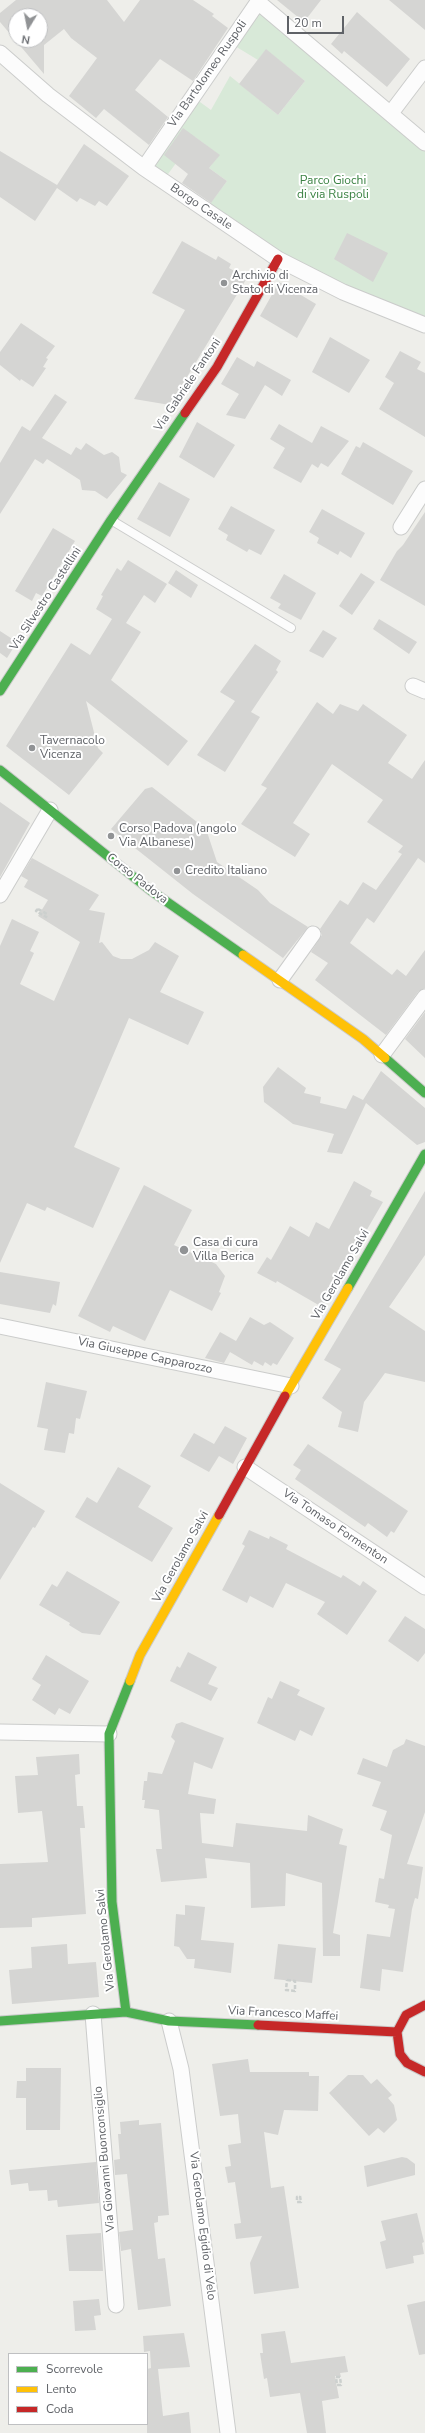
<!DOCTYPE html>
<style>
body{margin:0}
#map{position:relative;width:425px;height:2433px;overflow:hidden;background:#eeeeea;font-family:"Nunito Sans",sans-serif}
canvas{display:block}
.legend{position:absolute;left:8px;top:2353px;width:140px;height:72px;box-sizing:border-box;background:#fff;border:1px solid #bfc0c2;margin:0;padding:5px 7px;list-style:none;font-size:12px;color:#5f6267}
.legend li{display:flex;align-items:center;gap:8px;height:20px}
.legend b{width:20px;border:1px solid #bfc0c2}
.north{position:absolute;left:8px;top:8px;width:40px;height:40px;box-sizing:border-box;background:#fff;border:1px solid #bfc0c2;border-radius:50%;rotate:190deg;font-size:11px;font-weight:700;line-height:16px;text-align:center;color:#5f6267}
.north::after{content:'';display:block;margin:auto;width:14px;height:18px;background:#919395;clip-path:polygon(50% 0,100% 100%,50% 72%,0 100%)}
.scale{position:absolute;left:287px;top:16px;width:57px;height:18px;box-sizing:border-box;border:2px solid #5f6267;border-top:0;padding-left:5px;font-size:12px;line-height:14px;white-space:nowrap;color:#5f6267;-webkit-text-stroke:3px #fff;paint-order:stroke}
</style>
<div id="map">
<canvas width="425" height="2433"></canvas>
<ul class="legend">
<li><b style="height:5px;background:#4caf50"></b>Scorrevole</li>
<li><b style="height:5px;background:#ffc107"></b>Lento</li>
<li><b style="height:5px;background:#c62828"></b>Coda</li>
</ul>
<div class="north">N</div>
<div class="scale">20 m</div>
</div>
<script>
const ctx = document.querySelector('canvas').getContext('2d');
ctx.lineJoin = 'round';
function fillPath(path, color) {
  ctx.fillStyle = color;
  ctx.fill(path, 'evenodd');
}
function poly(rows) {
  const path = new Path2D();
  for (const r of rows) {
    path.moveTo(r[0], r[1]);
    for (let i = 2; i < r.length; i += 2) path.lineTo(r[i], r[i + 1]);
  }
  return path;
}
function stroke(path, color, width, dash) {
  ctx.strokeStyle = color;
  ctx.lineWidth = width;
  ctx.lineCap = dash ? 'butt' : 'round';
  ctx.setLineDash(dash || []);
  ctx.stroke(path);
}
function write(font, color, halo, rows, align = 'center') {
  ctx.font = font + ' "Nunito Sans",sans-serif';
  ctx.lineWidth = 4;
  ctx.setLineDash([]);
  ctx.textBaseline = 'middle';
  ctx.strokeStyle = halo;
  ctx.fillStyle = color;
  for (const [text, x, y, turn = 0] of rows) {
    ctx.save();
    ctx.translate(x, y);
    ctx.rotate((+turn || 0) * Math.PI / 180);
    ctx.textAlign = isNaN(turn) ? turn : align;
    if (halo) ctx.strokeText(text, 0, 0);
    ctx.fillText(text, 0, 0);
    ctx.restore();
  }
}
const green = poly([
 [260,7,425,149,425,325,278,259,209,205,227,181,209,168,219,155,195,137,163,181,144,168,193,97,211,110,230,76,278,115,305,81,266,50,258,60,230,43]
]);
const building = poly([
 [16,0,107,0,124,22,140,0,193,0,214,14,212,16,228,28,193,81,160,59,135,90,168,117,149,145,104,109,96,118,69,96,97,58,71,38,64,29,44,45,44,74,0,22,0,13],
 [16,16,40,16,40,40,16,40],
 [277,0,321,0,304,22],
 [389,0,425,0,425,30],
 [357,12,410,59,387,87,344,51,342,54,331,44],
 [266,49,305,81,278,115,239,84],
 [183,128,220,155,209,168,227,181,211,203,182,183,188,174,164,155],
 [84,144,129,176,107,206,99,201,95,206,80,198,77,202,57,188,35,221,0,197,0,151,57,185],
 [347,233,388,253,373,282,334,259],
 [182,241,216,260,218,256,231,264,229,268,247,278,170,405,134,399,185,310,152,293],
 [279,282,316,304,297,338,260,316],
 [21,323,55,346,46,358,48,359,43,367,46,368,33,387,21,379,20,381,0,365,0,352],
 [330,337,370,360,349,393,312,372],
 [400,351,421,362,417,369,425,373,425,437,379,409,394,383,385,377],
 [237,357,254,367,257,361,291,380,282,396,265,385,245,419,226,415,239,394,221,384],
 [55,394,67,402,42,438,71,455,76,447,81,450,86,443,104,455,112,452,119,457,121,472,127,475,107,499,95,491,82,490,80,480,47,459,43,464,35,459,0,514,0,463,22,426,30,431],
 [197,422,235,445,214,478,179,457],
 [279,424,312,443,321,426,349,441,328,467,321,463,318,468,312,464,301,483,273,468,285,448,270,439],
 [363,442,413,471,393,505,341,474,356,446,360,448],
 [159,482,190,499,170,537,137,519],
 [231,506,275,530,261,555,249,549,247,552,226,540,228,535,218,529],
 [322,509,365,533,351,558,340,551,338,555,317,543,319,538,309,532],
 [425,512,425,606,380,580,397,551,403,545],
 [53,528,75,541,42,596,36,593,32,601,15,591],
 [128,560,167,584,155,603,144,595,126,623,141,632,111,680,188,741,168,766,86,701,98,748,103,753,69,795,6,746,71,643,90,655,112,619,96,609,103,596,101,595,117,568,121,571],
 [176,570,198,585,191,598,168,583],
 [361,573,375,582,352,615,339,606],
 [284,574,316,593,301,620,278,608,281,604,270,598],
 [379,619,417,642,409,654,373,629],
 [323,630,337,638,323,658,309,651],
 [0,631,17,642,7,658,0,653],
 [255,644,281,661,276,670,278,672,251,712,260,717,225,772,197,755,235,701,220,692],
 [317,702,333,714,340,704,358,711,363,704,407,735,388,763,412,779,425,760,425,863,418,858,374,923,367,918,350,943,392,975,397,969,406,976,425,950,425,988,418,992,386,1035,315,980,328,963,311,952,322,935,320,929,340,900,348,905,363,882,376,890,402,854,398,852,403,846,367,822,383,800,332,764,293,823,310,834,295,857,241,824,267,788,261,785],
 [152,787,206,829,217,862,258,890,270,903,308,927,283,958,193,894,111,829,145,789],
 [0,802,30,823,0,877],
 [32,858,99,895,89,910,105,913,99,943,102,942,113,956,121,959,132,959,149,950,155,942,179,956,160,992,204,1012,188,1045,129,1018,74,1147,120,1168,93,1228,47,1207,45,1211,27,1203,0,1263,0,946,12,919,39,932,30,951,34,953,20,984,54,1001,80,942,38,916,48,900,24,887,28,880,21,876],
 [425,1012,425,1058,405,1039],
 [278,1067,306,1088,304,1093,321,1097,320,1103,346,1109,353,1095,363,1100,381,1071,425,1108,425,1142,417,1145,366,1103,342,1154,327,1152,334,1134,293,1124,264,1102,263,1087],
 [354,1181,372,1191,370,1196,383,1202,322,1307,277,1281,276,1283,257,1273,267,1257,271,1260,290,1226,309,1237,316,1222,329,1229],
 [144,1185,192,1210,174,1245,216,1264,225,1276,219,1292,221,1293,212,1311,170,1290,145,1341,113,1326,110,1332,78,1316],
 [425,1191,425,1255,389,1307,425,1331,425,1382,385,1373,364,1402,358,1432,338,1427,342,1412,322,1398,341,1369,324,1360],
 [0,1272,60,1282,56,1306,53,1304,50,1313,0,1304],
 [250,1317,264,1325,270,1322,294,1338,277,1365,273,1363,271,1366,265,1362,263,1366,254,1361,252,1365,230,1352,224,1363,205,1358,220,1332,236,1341],
 [46,1382,87,1391,80,1419,76,1418,74,1434,69,1433,65,1453,44,1450,48,1429,37,1427],
 [225,1426,247,1438,233,1464,219,1456,209,1472,180,1456,194,1433,214,1444],
 [308,1444,408,1511,394,1533,391,1531,387,1537,368,1523,365,1527,295,1479,301,1470,293,1465],
 [118,1467,151,1486,138,1507,173,1528,152,1562,75,1517,87,1497,97,1503],
 [0,1483,45,1511,35,1528,33,1527,0,1580],
 [249,1530,269,1539,270,1536,288,1545,286,1549,341,1578,343,1575,360,1586,363,1581,377,1591,347,1635,317,1614,325,1602,286,1583,273,1608,250,1596,247,1603,222,1590,245,1546,242,1544],
 [67,1571,120,1602,100,1635,82,1633,69,1625,70,1623,39,1605,52,1584,57,1587],
 [405,1616,425,1629,425,1653,418,1662,388,1641],
 [188,1652,217,1667,208,1684,218,1688,211,1701,170,1681,177,1666,180,1668],
 [46,1655,89,1681,70,1714,59,1708,55,1715,32,1700,41,1685,32,1679],
 [280,1681,300,1690,297,1695,325,1708,312,1736,300,1730,295,1741,257,1723,268,1697,272,1699],
 [182,1722,224,1738,212,1769,194,1762,188,1794,216,1799,214,1814,200,1813,202,1843,233,1847,236,1823,307,1831,308,1815,343,1829,339,1844,347,1846,333,1933,340,1935,340,1956,323,1956,322,1883,286,1873,285,1906,251,1908,250,1863,205,1858,207,1878,161,1882,156,1849,162,1849,159,1810,144,1808,145,1800,142,1800,144,1781,147,1781,148,1772,162,1774,175,1741,171,1737,176,1724],
 [406,1739,425,1746,425,1812,407,1864,423,1867,418,1899,415,1898,412,1909,403,1972,382,1969,380,1991,360,1988,367,1934,390,1937,395,1909,388,1908,389,1905,375,1902,379,1878,384,1879,392,1835,380,1830,387,1811,372,1806,381,1782,357,1774,363,1758,387,1767,393,1750,404,1744],
 [79,1754,80,1774,75,1775,77,1806,83,1806,85,1828,80,1828,86,1914,32,1918,32,1927,0,1928,0,1864,48,1862,42,1811,18,1813,15,1776,38,1775,36,1757],
 [185,1905,205,1907,201,1940,234,1943,231,1973,194,1968,195,1959,187,1959,179,1947,174,1946,176,1914,185,1915],
 [67,1944,68,1964,96,1962,99,1997,12,2004,9,1970,32,1968,31,1947],
 [278,1944,316,1948,312,1983,274,1979],
 [248,2059,250,2072,309,2072,309,2076,319,2076,318,2111,284,2110,278,2135,264,2132,271,2188,284,2186,299,2288,254,2294,250,2263,262,2236,236,2239,234,2224,241,2223,235,2182,228,2183,225,2167,231,2166,228,2145,241,2143,238,2114,220,2116,212,2064],
 [26,2068,61,2068,60,2130,26,2130,26,2098,16,2098,17,2081,26,2081],
 [348,2075,363,2075,371,2084,377,2079,392,2095,388,2098,394,2105,397,2120,384,2133,378,2128,369,2136,329,2093],
 [139,2120,139,2125,161,2123,169,2215,158,2216,158,2222,154,2223,158,2259,165,2258,171,2306,138,2310,131,2249,121,2251,119,2232,133,2230,127,2174,115,2175,114,2160,120,2159,118,2134,121,2134,120,2122],
 [402,2157,407,2158,415,2164,415,2175,367,2187,364,2166],
 [96,2162,99,2203,58,2207,57,2200,48,2201,47,2190,29,2191,28,2183,11,2185,9,2170],
 [417,2213,424,2242,422,2243,424,2254,413,2256,414,2263,386,2269,380,2242,386,2240,381,2221],
 [101,2233,103,2271,69,2271,66,2235],
 [99,2299,101,2315,94,2316,96,2330,75,2331,73,2301],
 [425,2301,425,2354,419,2355,407,2305],
 [285,2331,291,2363,345,2356,348,2372,340,2373,341,2377,335,2376,339,2398,322,2401,326,2433,307,2433,300,2393,270,2397,267,2378,264,2379,260,2353,263,2353,261,2334],
 [184,2333,190,2367,158,2369,163,2416,189,2412,191,2433,147,2433,147,2369,151,2368,150,2351,144,2352,143,2336]
]);
const path = poly([
 [38,909,47,914,46,917,36,911,38,909],
 [287,1980,295,1981,295,1991,286,1990,287,1980],
 [300,2196,301,2202,297,2202,297,2197,300,2196],
 [336,2377,340,2377,341,2385,337,2385,336,2377]
]);
const lane = poly([
 [111,520,291,628]
]);
const street = poly([
 [0,53,48,95,144,168,278,259,343,292,425,325],
 [391,113,425,68],
 [144,168,258,2,425,143],
 [401,527,425,489],
 [413,686,425,691],
 [0,895,50,810],
 [280,980,313,934],
 [382,1055,425,997],
 [0,1326,291,1386],
 [245,1467,425,1587],
 [0,1732,109,1734],
 [93,2014,116,2305],
 [169,2021,181,2069,228,2433]
]);
const fast = poly([
 [0,691,111,520,185,413],
 [0,770,150,890,243,955],
 [385,1058,425,1093],
 [348,1288,425,1154],
 [126,2012,112,1902,109,1734,130,1681],
 [0,2021,126,2012,169,2021,258,2025]
]);
const slow = poly([
 [243,955,363,1039,385,1058],
 [285,1396,348,1288],
 [130,1681,140,1655,219,1515]
]);
const jam = poly([
 [185,413,217,367,278,259],
 [219,1515,285,1396],
 [425,2005,406,2015,397,2032,400,2054,407,2063,425,2072],
 [258,2025,397,2032]
]);
const markers = [
 [224,283,4,"#919395"],
 [32,748,4,"#919395"],
 [111,836,4,"#919395"],
 [177,871,4,"#919395"],
 [184,1250,5,"#919395"]
];
const streetNames = [
 ["Via Bartolomeo Ruspoli",208,74,-55],
 ["Borgo Casale",201,207,34],
 ["Via Gabriele Fantoni",188,385,-56],
 ["Via Silvestro Castellini",46,599,-57],
 ["Corso Padova",137,879,38],
 ["Via Gerolamo Salvi",341,1275,-60],
 ["Via Giuseppe Capparozzo",145,1356,12],
 ["Via Tomaso Formenton",335,1527,34],
 ["Via Gerolamo Salvi",181,1557,-61],
 ["Via Gerolamo Salvi",106,1940,-96],
 ["Via Francesco Maffei",283,2014,3],
 ["Via Giovanni Buonconsiglio",105,2159,-95],
 ["Via Gerolamo Egidio di Velo",202,2226,83]
];
const parkNames = [
 ["Parco Giochi",333,181],
 ["di via Ruspoli",333,195]
];
const poiNames = [
 ["Archivio di",232,276],
 ["Stato di Vicenza",232,290],
 ["Tavernacolo",40,741],
 ["Vicenza",40,755],
 ["Corso Padova (angolo",119,829],
 ["Via Albanese)",119,843],
 ["Credito Italiano",185,871],
 ["Casa di cura",193,1243],
 ["Villa Berica",193,1257]
];
fillPath(green, '#d8e9d8');
fillPath(building, '#d5d5d3');
stroke(lane, '#cbcccb', 10);
stroke(street, '#cbcccb', 17);
stroke(fast, '#cacaca', 11);
stroke(slow, '#cacaca', 11);
stroke(jam, '#cacaca', 11);
stroke(path, '#ccd0ce', 2.5, [4, 2]);
stroke(lane, '#fcfcfc', 8);
stroke(street, '#fcfcfc', 15);
stroke(fast, '#4caf50', 9);
stroke(slow, '#ffc107', 9);
stroke(jam, '#c62828', 9);
for (const [x, y, r, color] of markers) {
  const dot = new Path2D();
  dot.arc(x, y, r, 0, 2 * Math.PI);
  ctx.fillStyle = color;
  ctx.fill(dot);
  stroke(dot, '#fff', 1.5);
}
write('12px', '#5f6267', '#fff', streetNames);
write('12px', '#3b8243', '#fff', parkNames);
write('12px', '#5f6267', '#fff', poiNames, 'left');
</script>
